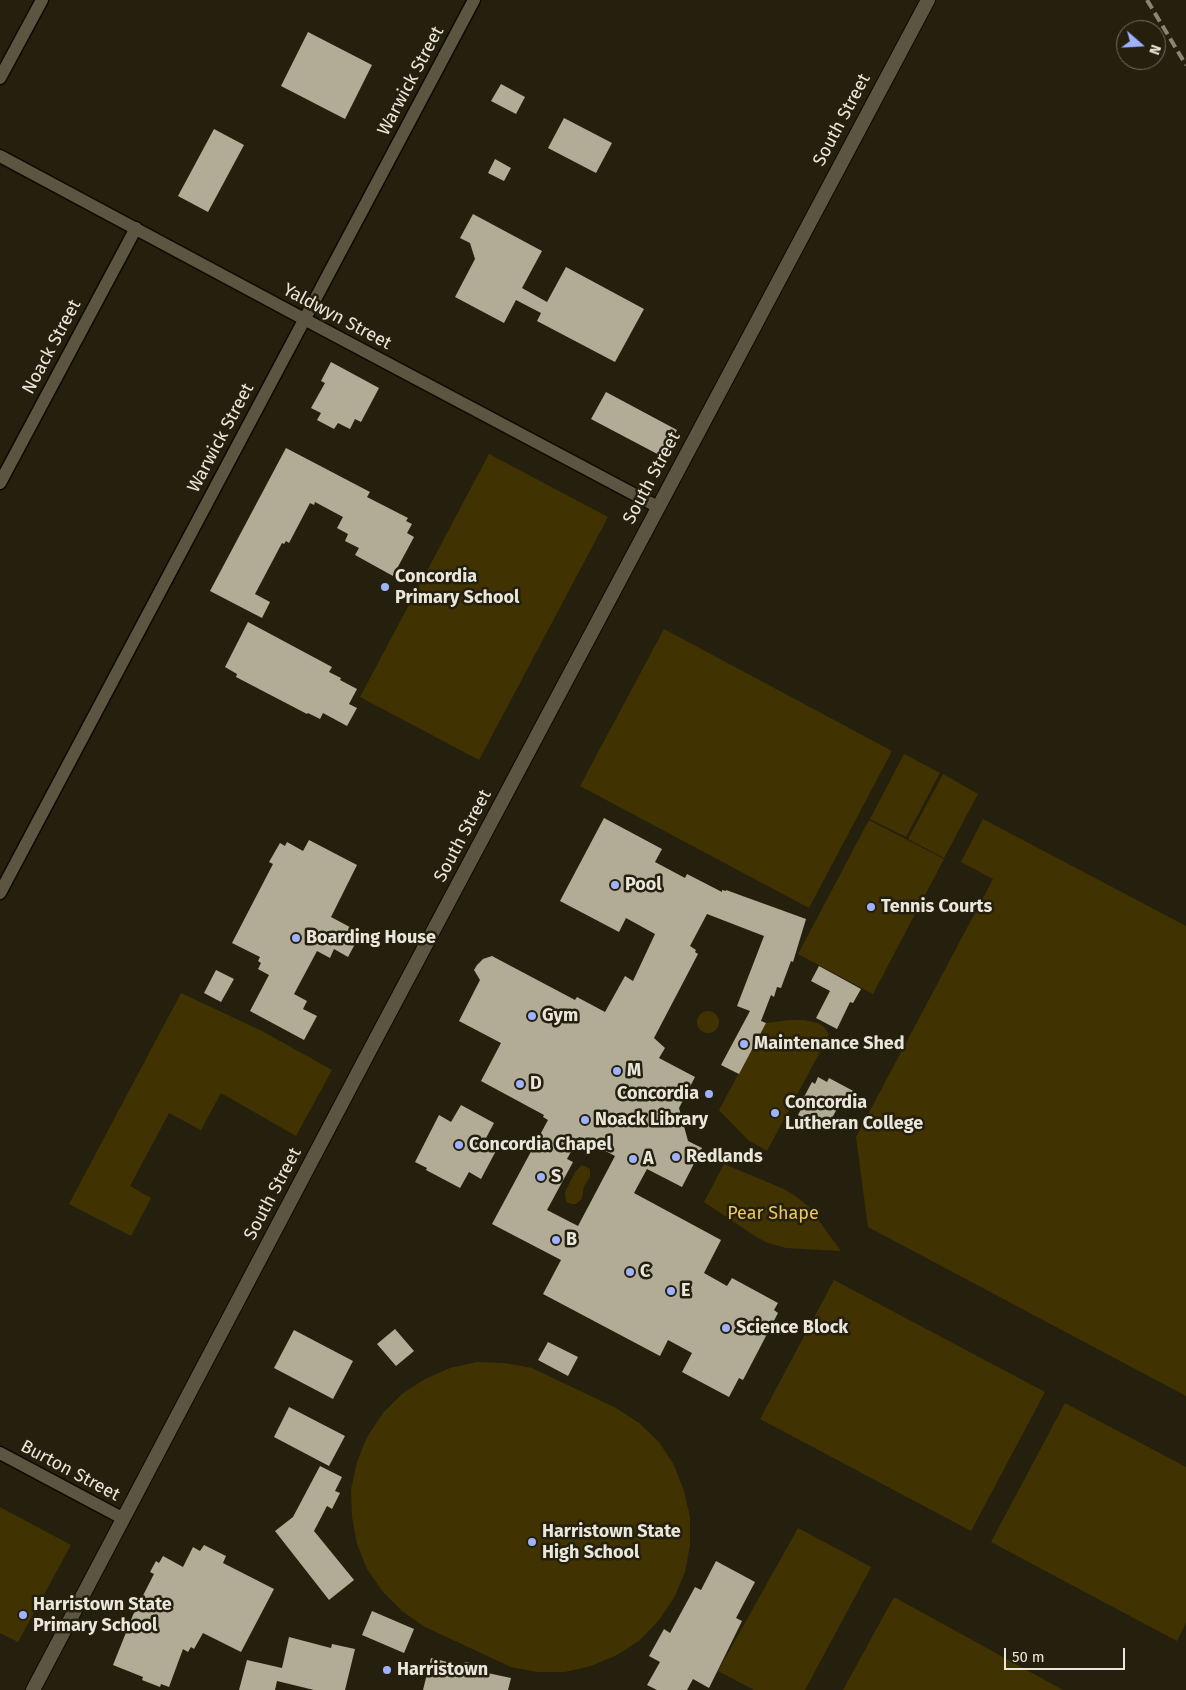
<!DOCTYPE html>
<style>
body{margin:0}
#map{position:relative;width:1186px;height:1690px;overflow:hidden;background:#25200e;font-family:"Fira Sans",sans-serif}
canvas{display:block}
.north{position:absolute;left:1116px;top:20px;width:50px;height:50px;box-sizing:border-box;background:#25200e;border:1px solid #736f60;border-radius:50%;rotate:109deg;font-size:14px;font-weight:700;line-height:20px;text-align:center;color:#e9e6db}
.north::after{content:'';display:block;margin:auto;width:18px;height:22px;background:#9fb3fd;clip-path:polygon(50% 0,100% 100%,50% 72%,0 100%)}
.scale{position:absolute;left:1004px;top:1648px;width:121px;height:22px;box-sizing:border-box;border:2px solid #e9e6db;border-top:0;padding-left:6px;font-size:15px;line-height:18px;white-space:nowrap;color:#e9e6db;-webkit-text-stroke:4px #25200e;paint-order:stroke}
</style>
<div id="map">
<canvas width="1186" height="1690"></canvas>
<div class="north">N</div>
<div class="scale">50 m</div>
</div>
<script>
const ctx = document.querySelector('canvas').getContext('2d');
ctx.lineJoin = 'round';
function fillPath(path, color) {
  ctx.fillStyle = color;
  ctx.fill(path, 'evenodd');
}
function poly(rows) {
  const path = new Path2D();
  for (const r of rows) {
    if (r.length === 3) {
      path.moveTo(r[0] + r[2], r[1]);
      path.arc(r[0], r[1], r[2], 0, 2 * Math.PI);
      continue;
    }
    path.moveTo(r[0], r[1]);
    for (let i = 2; i < r.length; i += 2) path.lineTo(r[i], r[i + 1]);
  }
  return path;
}
function stroke(path, color, width, dash) {
  ctx.strokeStyle = color;
  ctx.lineWidth = width;
  ctx.lineCap = dash ? 'butt' : 'round';
  ctx.setLineDash(dash || []);
  ctx.stroke(path);
}
function write(font, color, halo, rows, align = 'center') {
  ctx.font = font + ' "Fira Sans",sans-serif';
  ctx.lineWidth = 5;
  ctx.setLineDash([]);
  ctx.textBaseline = 'middle';
  ctx.strokeStyle = halo;
  ctx.fillStyle = color;
  for (const [text, x, y, turn = 0] of rows) {
    ctx.save();
    ctx.translate(x, y);
    ctx.rotate((+turn || 0) * Math.PI / 180);
    ctx.textAlign = isNaN(turn) ? turn : align;
    if (halo) ctx.strokeText(text, 0, 0);
    ctx.fillText(text, 0, 0);
    ctx.restore();
  }
}
const green = poly([
 [489,454,608,517,479,760,360,697],
 [664,629,892,751,809,908,580,786],
 [904,754,940,773,906,837,870,819],
 [943,774,978,794,944,858,908,839],
 [983,819,1186,926,1186,1396,868,1227,856,1137,993,879,961,862],
 [869,820,944,859,873,994,798,954],
 [181,993,262,1031,332,1070,296,1136,221,1093,201,1130,169,1113,130,1186,151,1198,131,1236,69,1204],
 [708,1022,11],
 [789,1020,804,1020,818,1023,825,1028,829,1035,767,1151,748,1140,719,1110,766,1023],
 [724,1164,784,1189,794,1195,808,1206,841,1251,786,1248,768,1243,758,1238,704,1202],
 [582,1165,590,1169,590,1177,584,1186,582,1199,576,1204,572,1204,566,1202,565,1192,575,1172],
 [834,1280,1045,1392,971,1531,760,1419],
 [477,1362,504,1363,532,1368,616,1408,639,1423,659,1442,674,1465,684,1491,690,1517,690,1545,685,1572,674,1598,659,1620,640,1640,617,1655,591,1666,565,1672,537,1672,511,1667,425,1627,402,1611,383,1592,367,1569,357,1544,352,1517,351,1489,357,1462,367,1437,383,1413,402,1394,425,1379,450,1368],
 [1065,1403,1186,1467,1186,1623,1177,1641,991,1542],
 [0,1507,71,1545,18,1642,0,1633],
 [798,1528,871,1567,805,1690,754,1690,718,1671],
 [894,1597,1063,1690,843,1690]
]);
const building = poly([
 [308,32,372,65,345,119,281,86],
 [501,84,525,97,516,114,491,101],
 [564,118,612,143,596,173,548,148],
 [214,129,244,145,208,212,178,196],
 [495,159,511,168,504,181,488,173],
 [473,214,542,251,522,288,547,302,566,267,644,309,615,362,537,321,541,313,516,300,504,323,455,297,475,259,470,243,460,238],
 [331,362,379,388,361,422,355,419,350,429,338,423,334,429,317,420,321,413,311,408,325,383,321,381],
 [606,392,677,430,663,457,591,419],
 [286,448,370,492,367,497,408,518,406,521,412,524,407,533,414,537,393,576,355,555,359,548,345,541,348,534,337,528,343,517,315,502,314,505,310,503,289,543,286,541,284,544,282,543,255,594,270,602,262,618,210,591],
 [248,622,332,667,329,672,341,678,340,680,357,689,349,704,357,708,347,726,323,713,320,719,308,713,307,714,236,677,237,674,225,667],
 [604,818,662,849,655,862,685,878,687,874,722,892,722,890,726,891,726,890,806,919,793,962,791,961,781,988,777,987,774,997,771,995,761,1021,766,1023,739,1074,721,1065,750,1011,737,1006,764,936,707,914,690,946,696,950,695,952,698,954,654,1038,665,1048,659,1058,695,1077,679,1108,688,1141,702,1148,682,1187,647,1169,634,1193,721,1240,704,1273,727,1286,732,1278,778,1303,774,1310,778,1313,743,1380,739,1378,729,1397,682,1372,692,1353,668,1340,660,1356,543,1294,561,1260,492,1224,548,1120,543,1117,544,1115,481,1081,501,1043,459,1021,480,980,474,970,477,965,483,959,492,956,575,1000,577,997,605,1012,625,976,633,981,655,934,626,918,619,932,560,901],
 [579,1137,615,1156,578,1226,547,1210,573,1162,567,1159],
 [309,840,357,865,331,917,361,933,348,957,334,949,330,958,317,951,294,994,307,1001,303,1009,317,1016,304,1040,250,1011,269,975,258,969,261,963,258,961,260,957,232,943,273,864,269,862,280,843,285,846,287,842,303,851],
 [819,966,861,989,853,1003,850,1002,837,1029,816,1018,830,991,811,981],
 [216,970,234,979,221,1002,204,993],
 [818,1077,827,1082,829,1078,857,1093,848,1110,839,1105,825,1131,798,1115,807,1098,804,1097,812,1082,815,1084],
 [461,1105,494,1123,485,1140,498,1147,481,1179,469,1172,460,1188,426,1170,427,1168,415,1162,439,1115,451,1122],
 [395,1329,414,1351,396,1366,377,1344],
 [294,1330,353,1361,333,1399,274,1368],
 [548,1342,578,1357,568,1376,538,1360],
 [289,1407,345,1436,329,1466,274,1437],
 [320,1466,342,1477,335,1491,340,1493,332,1509,327,1506,314,1531,354,1580,329,1600,275,1531,293,1517],
 [204,1545,226,1556,223,1563,274,1589,241,1652,203,1633,194,1649,191,1647,188,1652,183,1649,169,1687,161,1684,160,1687,142,1680,143,1677,113,1665,133,1615,154,1574,150,1572,156,1561,159,1563,163,1556,183,1567,193,1547,200,1551],
 [716,1561,755,1582,736,1618,742,1621,709,1688,693,1679,687,1690,657,1690,647,1685,660,1662,649,1656,664,1629,670,1633,695,1587,701,1590],
 [372,1611,414,1629,404,1653,362,1635],
 [289,1637,331,1648,332,1644,355,1649,345,1690,314,1690,277,1681,275,1690,239,1690,247,1660,282,1668],
 [431,1658,464,1666,465,1662,480,1665,478,1671,511,1678,508,1690,423,1690]
]);
const minor = poly([
 [0,78,42,0],
 [0,156,304,319,658,507],
 [0,483,136,228],
 [0,893,474,0],
 [0,1453,124,1519]
]);
const tertiary = poly([
 [33,1690,372,1046,928,0]
]);
const rail = poly([
 [1147,0,1186,65]
]);
const markers = [
 [385,587,5,"#9fb3fd"],
 [615,885,5,"#9fb3fd"],
 [871,907,5,"#9fb3fd"],
 [296,938,5,"#9fb3fd"],
 [532,1016,5,"#9fb3fd"],
 [744,1044,5,"#9fb3fd"],
 [617,1071,5,"#9fb3fd"],
 [520,1084,5,"#9fb3fd"],
 [709,1094,5,"#9fb3fd"],
 [775,1113,5,"#9fb3fd"],
 [585,1120,5,"#9fb3fd"],
 [459,1145,5,"#9fb3fd"],
 [676,1157,5,"#9fb3fd"],
 [633,1159,5,"#9fb3fd"],
 [541,1177,5,"#9fb3fd"],
 [556,1240,5,"#9fb3fd"],
 [630,1272,5,"#9fb3fd"],
 [671,1291,5,"#9fb3fd"],
 [726,1328,5,"#9fb3fd"],
 [532,1542,5,"#9fb3fd"],
 [23,1615,5,"#9fb3fd"],
 [387,1670,5,"#9fb3fd"]
];
const streetNames = [
 ["Warwick Street",411,81,-62],
 ["South Street",842,120,-62],
 ["Yaldwyn Street",337,317,28],
 ["Noack Street",52,347,-62],
 ["Warwick Street",221,438,-62],
 ["South Street",652,478,-62],
 ["South Street",463,836,-62],
 ["South Street",273,1194,-62],
 ["Burton Street",70,1471,28]
];
const poiNames = [
 ["Concordia",395,577],
 ["Primary School",395,598],
 ["Pool",625,885],
 ["Tennis Courts",881,907],
 ["Boarding House",306,938],
 ["Gym",542,1016],
 ["Maintenance Shed",754,1044],
 ["M",627,1071],
 ["D",530,1084],
 ["Concordia",699,1094,"right"],
 ["Concordia",785,1103],
 ["Lutheran College",785,1124],
 ["Noack Library",595,1120],
 ["Concordia Chapel",469,1145],
 ["Redlands",686,1157],
 ["A",643,1159],
 ["S",551,1177],
 ["B",566,1240],
 ["C",640,1272],
 ["E",681,1291],
 ["Science Block",736,1328],
 ["Harristown State",542,1532],
 ["High School",542,1553],
 ["Harristown State",33,1605],
 ["Primary School",33,1626],
 ["Harristown",397,1670]
];
const parkNames = [
 ["Pear Shape",773,1214]
];
fillPath(green, '#403201');
fillPath(building, '#b2ac96');
stroke(minor, '#0e0900', 15);
stroke(tertiary, '#0e0900', 16);
stroke(minor, '#5b5542', 12);
stroke(tertiary, '#5b5542', 14);
stroke(rail, '#888476', 4, [10, 5]);
for (const [x, y, r, color] of markers) {
  const dot = new Path2D();
  dot.arc(x, y, r, 0, 2 * Math.PI);
  ctx.fillStyle = color;
  ctx.fill(dot);
  stroke(dot, '#25200e', 2);
}
write('18px', '#e9e6db', '#25200e', streetNames);
write('bold 18px', '#e9e6db', '#25200e', poiNames, 'left');
write('18px', '#ebc85a', '#25200e', parkNames);
</script>
